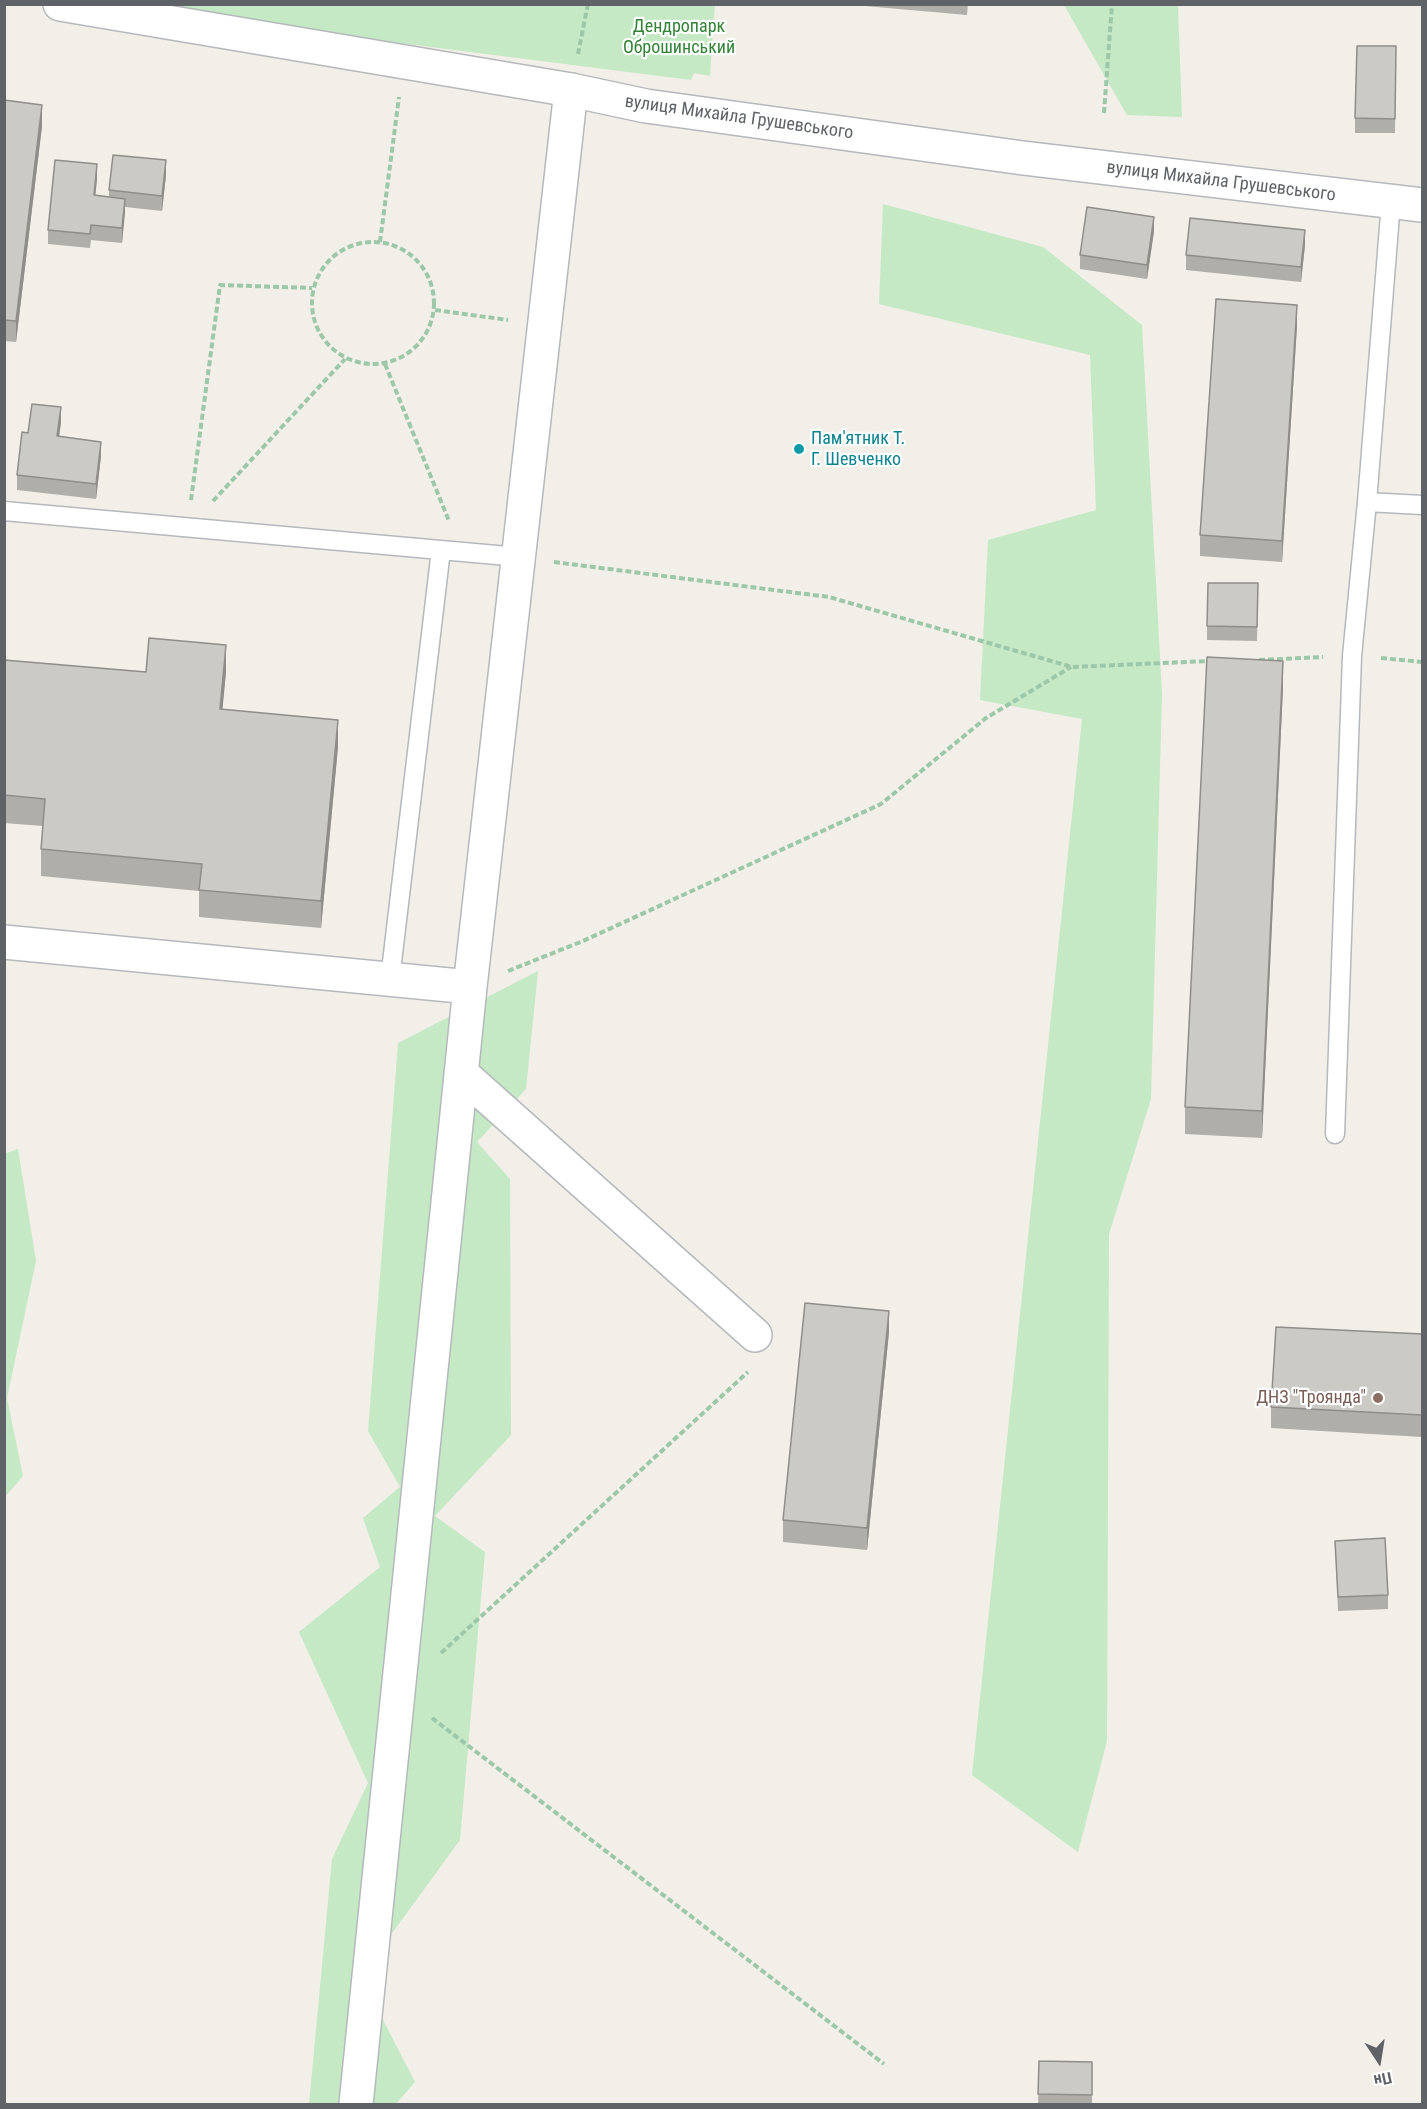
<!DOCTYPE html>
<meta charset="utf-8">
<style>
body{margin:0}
#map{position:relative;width:1427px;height:2109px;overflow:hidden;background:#f1efe8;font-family:"Roboto Condensed",sans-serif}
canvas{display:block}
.frame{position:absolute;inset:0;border:6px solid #5f6368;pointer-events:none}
.north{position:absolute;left:1349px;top:2031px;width:60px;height:60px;-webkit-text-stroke:4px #fff;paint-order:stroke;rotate:168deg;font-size:16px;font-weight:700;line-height:24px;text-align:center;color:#5f6368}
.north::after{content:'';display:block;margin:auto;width:21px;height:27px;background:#5f6368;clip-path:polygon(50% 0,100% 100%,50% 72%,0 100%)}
</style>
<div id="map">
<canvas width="1427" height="2109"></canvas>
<div class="frame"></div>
<div class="north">Пн</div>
</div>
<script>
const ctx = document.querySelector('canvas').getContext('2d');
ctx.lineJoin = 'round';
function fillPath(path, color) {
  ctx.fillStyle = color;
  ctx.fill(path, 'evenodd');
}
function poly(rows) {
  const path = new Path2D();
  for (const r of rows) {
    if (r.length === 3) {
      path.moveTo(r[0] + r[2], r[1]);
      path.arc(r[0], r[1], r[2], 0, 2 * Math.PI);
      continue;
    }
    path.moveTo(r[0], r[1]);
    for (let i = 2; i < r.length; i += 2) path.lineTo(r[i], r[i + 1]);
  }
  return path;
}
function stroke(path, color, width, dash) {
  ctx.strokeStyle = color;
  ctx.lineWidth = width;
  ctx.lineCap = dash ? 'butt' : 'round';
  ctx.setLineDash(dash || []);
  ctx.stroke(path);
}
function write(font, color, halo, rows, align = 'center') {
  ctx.font = font + ' "Roboto Condensed",sans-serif';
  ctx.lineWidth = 4.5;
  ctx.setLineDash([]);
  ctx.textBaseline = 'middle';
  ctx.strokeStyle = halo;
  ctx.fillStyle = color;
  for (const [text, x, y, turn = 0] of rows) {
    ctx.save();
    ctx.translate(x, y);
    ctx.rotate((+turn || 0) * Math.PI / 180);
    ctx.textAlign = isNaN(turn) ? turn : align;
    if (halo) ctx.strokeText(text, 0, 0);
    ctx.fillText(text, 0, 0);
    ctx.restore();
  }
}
const green = poly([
 [715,4,714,21,716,22,713,28,710,76,694,73,691,80,99,5],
 [1064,5,1178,5,1182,117,1127,115],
 [883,204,1043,247,1142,325,1162,694,1151,1099,1109,1234,1107,1741,1078,1852,972,1775,1082,719,980,700,988,540,1096,510,1090,355,879,304],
 [538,971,526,1089,477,1142,510,1179,511,1435,435,1516,485,1552,460,1840,390,1936,382,2018,415,2082,396,2104,309,2104,332,1859,368,1783,299,1632,380,1567,363,1518,400,1487,368,1431,398,1043],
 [18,1149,36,1261,7,1398,23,1476,5,1497,4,1154]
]);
const path = poly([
 [578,54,588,4],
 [1104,113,1112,4],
 [373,303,61],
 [380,242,399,97],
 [435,310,508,320],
 [385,364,449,521],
 [191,500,220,285,312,288],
 [213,501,345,359],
 [554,562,829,597,1072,667,1209,661],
 [1381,658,1422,662],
 [1259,660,1323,657],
 [508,971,583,941,881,804,986,718,1071,667],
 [441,1653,748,1372],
 [432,1718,884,2064]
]);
const service = poly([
 [1367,502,1422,505],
 [4,511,519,557],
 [390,979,441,550],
 [1335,1134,1352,656,1367,502,1391,202]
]);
const minor = poly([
 [4,942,470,987],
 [461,1073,755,1335],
 [356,2104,470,987,571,90]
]);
const tertiary = poly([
 [60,4,571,90,646,106,1023,158,1422,205]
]);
const wall = poly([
 [842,4,968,4,967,15],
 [1396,46,1395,133,1355,133,1355,118],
 [4,100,42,126,16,342,4,341],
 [166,175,162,211,125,207,122,243,91,240,90,248,48,244,48,230,97,179,95,195,109,197,109,190],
 [1154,231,1147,279,1080,269,1080,255],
 [1305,245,1301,282,1186,270,1186,255],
 [1297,326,1282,562,1200,556,1200,535],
 [61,422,59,437,101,456,96,499,17,490,17,475,28,433],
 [1258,583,1257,641,1207,640,1207,626],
 [4,660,146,672,226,672,222,709,338,747,321,928,199,917,199,891,41,876,41,849,43,826,4,823],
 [1283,688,1262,1138,1185,1134,1185,1107],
 [889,1332,867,1550,783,1542,783,1520],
 [1422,1334,1422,1437,1271,1428,1271,1407],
 [1335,1541,1388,1595,1388,1609,1338,1611],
 [1039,2061,1092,2062,1092,2104,1038,2104]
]);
const shadedWall = poly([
 [42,105,42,126,16,342,16,321],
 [166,160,166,175,162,211,162,196],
 [97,164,97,179,94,210,94,195],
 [125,199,125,213,122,243,122,228],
 [1154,217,1154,231,1147,279,1147,265],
 [1305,230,1305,245,1301,282,1301,267],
 [1297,305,1297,326,1282,562,1282,541],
 [61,407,61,422,57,451,57,436],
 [101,442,101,456,96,499,96,484],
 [226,645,226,672,220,736,220,709],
 [1283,661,1283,688,1262,1138,1262,1111],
 [338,720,338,747,321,928,321,901],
 [889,1311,889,1332,867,1550,867,1528]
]);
const building = poly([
 [1357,46,1396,46,1395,119,1355,118,1357,46],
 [4,100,42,105,16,321,4,320,4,100],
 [113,155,166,160,162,196,109,190,113,155],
 [55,160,97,164,94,195,125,199,122,228,91,225,90,234,48,230,55,160],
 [1087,207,1154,217,1147,265,1080,255,1087,207],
 [1190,218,1305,230,1301,267,1186,255,1190,218],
 [1216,299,1297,305,1282,541,1200,535,1216,299],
 [32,404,61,407,57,436,101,442,96,484,17,475,22,432,28,433,32,404],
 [1208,583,1258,583,1257,627,1207,626,1208,583],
 [149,638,226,645,220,709,338,720,321,901,199,890,202,864,41,849,45,799,4,795,4,660,146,672,149,638],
 [1207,657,1283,661,1262,1111,1185,1107,1207,657],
 [805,1303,889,1311,867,1528,783,1520,805,1303],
 [1276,1327,1422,1334,1422,1415,1271,1407,1276,1327],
 [1385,1538,1388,1595,1338,1597,1335,1541,1385,1538],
 [1039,2061,1092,2062,1092,2095,1038,2094,1039,2061]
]);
const markers = [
 [799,449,6,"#0f9aa8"],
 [1378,1398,6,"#8d6e63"]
];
const parkNames = [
 ["Дендропарк",679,27],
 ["Оброшинський",679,48]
];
const streetNames = [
 ["вулиця Михайла Грушевського",739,118,8],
 ["вулиця Михайла Грушевського",1221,182,7]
];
const cultureNames = [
 ["Пам'ятник Т.",811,439],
 ["Г. Шевченко",811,460]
];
const educationNames = [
 ["ДНЗ \"Троянда\"",1366,1398]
];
fillPath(green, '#c5e8c5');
stroke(service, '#b5b8bc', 21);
stroke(minor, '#b5b8bc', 36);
stroke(tertiary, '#b5b8bc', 36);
stroke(path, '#9cc7a9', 4, [6, 3]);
stroke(service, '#fff', 18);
stroke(minor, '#fff', 33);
stroke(tertiary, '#fff', 33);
fillPath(wall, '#afaea9');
fillPath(shadedWall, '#8f8d8a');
fillPath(building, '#cccac5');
stroke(building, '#8f8d8a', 1.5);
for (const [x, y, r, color] of markers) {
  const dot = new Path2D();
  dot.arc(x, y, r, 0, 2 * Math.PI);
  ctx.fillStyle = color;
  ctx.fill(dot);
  stroke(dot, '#fff', 2);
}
write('18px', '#348238', '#fff', parkNames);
write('18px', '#5f6368', '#fff', streetNames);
write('18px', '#0d838f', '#fff', cultureNames, 'left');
write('18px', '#785e54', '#fff', educationNames, 'right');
</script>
